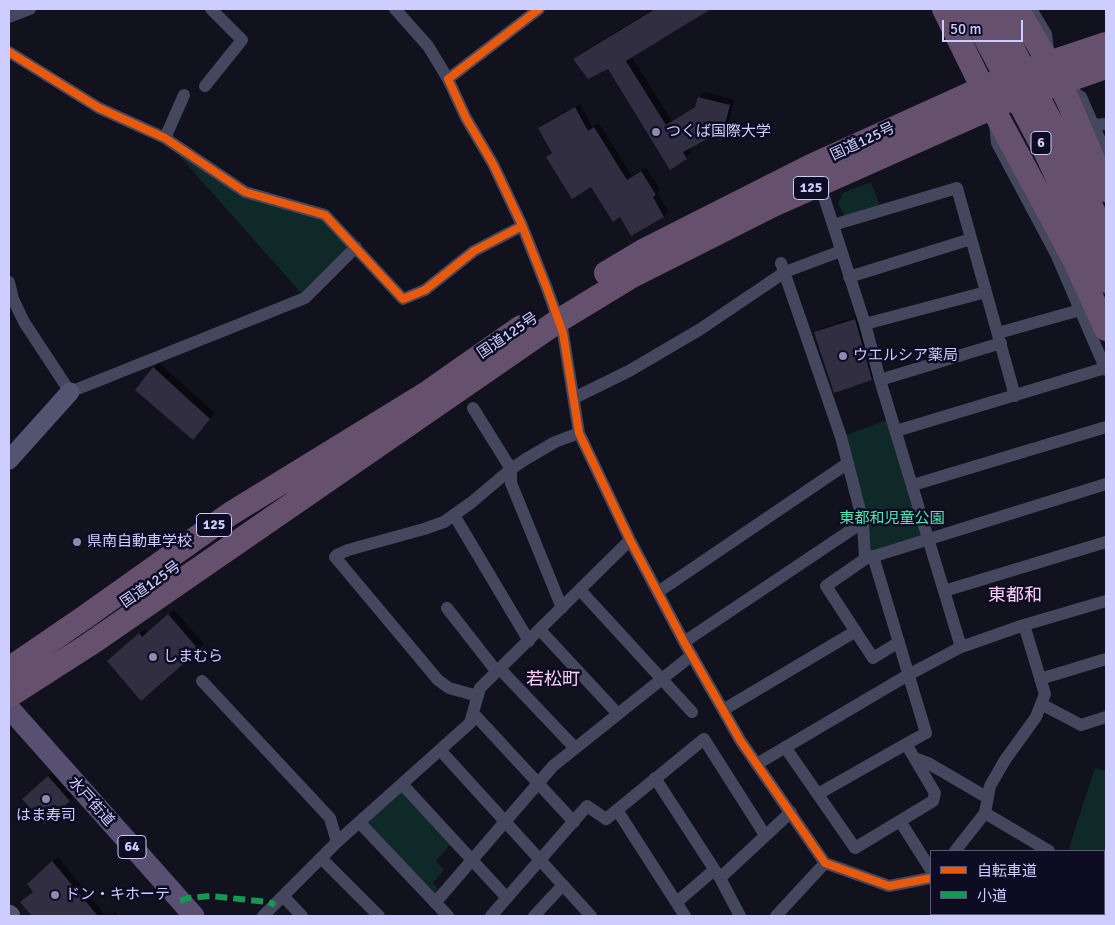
<!DOCTYPE html>
<meta charset="utf-8">
<style>
body{margin:0}
#map{position:relative;width:1115px;height:925px;overflow:hidden;background:#12111e;font-family:Signika,"Noto Sans JP",sans-serif}
canvas{display:block}
.frame{position:absolute;inset:0;border:10px solid #cecdff;pointer-events:none}
.legend{position:absolute;left:930px;top:850px;width:175px;height:65px;box-sizing:border-box;background:#0d0c23;border:1px solid #5a597b;margin:0;padding:6px 9px;list-style:none;font-size:15px;color:#cecdff}
.legend li{display:flex;align-items:center;gap:10px;height:25px}
.legend b{width:25px;border:1px solid #5a597b}
.scale{position:absolute;left:942px;top:20px;width:81px;height:22px;box-sizing:border-box;border:2px solid #cecdff;border-top:0;padding-left:6px;font-size:15px;line-height:18px;white-space:nowrap;color:#cecdff;-webkit-text-stroke:4px #0d0c23;paint-order:stroke}
</style>
<div id="map">
<canvas width="1115" height="925"></canvas>
<div class="frame"></div>
<ul class="legend">
<li><b style="height:6px;background:#e8590c"></b>自転車道</li>
<li><b style="height:6px;background:#139951"></b>小道</li>
</ul>
<div class="scale">50 m</div>
</div>
<script>
const ctx = document.querySelector('canvas').getContext('2d');
ctx.lineJoin = 'round';
function fillPath(path, color) {
  ctx.fillStyle = color;
  ctx.fill(path, 'evenodd');
}
function poly(rows) {
  const path = new Path2D();
  for (const r of rows) {
    path.moveTo(r[0], r[1]);
    for (let i = 2; i < r.length; i += 2) path.lineTo(r[i], r[i + 1]);
  }
  return path;
}
function stroke(path, color, width, dash) {
  ctx.strokeStyle = color;
  ctx.lineWidth = width;
  ctx.lineCap = dash ? 'butt' : 'round';
  ctx.setLineDash(dash || []);
  ctx.stroke(path);
}
function write(font, color, halo, rows, align = 'center') {
  ctx.font = font + ' Signika,"Noto Sans JP",sans-serif';
  ctx.lineWidth = 5;
  ctx.setLineDash([]);
  ctx.textBaseline = 'middle';
  ctx.strokeStyle = halo;
  ctx.fillStyle = color;
  for (const [text, x, y, turn = 0] of rows) {
    ctx.save();
    ctx.translate(x, y);
    ctx.rotate((+turn || 0) * Math.PI / 180);
    ctx.textAlign = isNaN(turn) ? turn : align;
    if (halo) ctx.strokeText(text, 0, 0);
    ctx.fillText(text, 0, 0);
    ctx.restore();
  }
}
const green = poly([
 [166,141,243,195,324,218,352,247,303,295],
 [871,182,880,206,845,217,838,204,843,193],
 [892,418,929,539,865,559,841,437],
 [1095,768,1106,771,1106,916,1080,916,1078,914,1104,914,1104,851,1068,851],
 [402,788,452,842,436,861,444,870,433,883,438,888,435,899,362,822]
]);
const shadow = poly([
 [653,9,708,9,631,56,672,121,697,105,699,98,704,92,734,100,726,134,721,139,710,135,689,147,692,153,686,158,608,68,575,59,580,54],
 [580,104,592,127,599,123,632,176,646,167,660,190,657,192,668,211,664,216,632,234,621,216,591,185,547,157,552,152,539,128,544,123],
 [858,316,875,375,871,379,815,333,819,329],
 [159,363,215,413,198,433,154,368],
 [174,610,204,644,141,699,114,656,145,629,148,632],
 [52,773,73,797,69,800,27,795],
 [58,857,106,916,34,916,22,902,34,891,32,879],
 [115,912,118,916,109,916]
]);
const building = poly([
 [655,9,711,9,626,61,666,125,695,107,698,97,730,105,721,140,711,137,683,152,687,159,670,170,608,69,588,79,573,59],
 [575,107,588,131,594,127,627,180,641,171,656,195,653,197,664,217,631,236,620,217,613,222,591,187,572,199,546,157,552,153,538,128],
 [855,319,872,380,834,393,814,332],
 [153,367,210,419,193,440,135,390],
 [168,614,199,650,141,701,107,661,139,633,142,637],
 [48,776,70,801,44,824,22,799],
 [52,861,98,916,32,916,20,902,33,892,27,884]
]);
const street = poly([
 [395,9,428,46,448,79],
 [539,9,448,79,466,118,493,164,521,223,546,286,563,333,579,433,630,540,684,642,723,710,740,740,825,863,889,886,931,878],
 [1031,9,1046,34,1048,51],
 [9,17,30,9],
 [9,52,99,108,165,138,245,192,325,215,403,299,425,290,474,251,522,226],
 [205,86,242,40,211,9],
 [1065,87,1081,97,1106,154],
 [995,125,997,143,1056,254,1106,370],
 [1093,125,1106,124],
 [165,138,184,95],
 [816,181,824,197,865,324,880,380,961,647],
 [833,225,957,188,1015,396],
 [781,263,841,437,863,522,865,559,1106,484],
 [849,277,971,239],
 [9,282,13,299,24,322,70,392,305,298,356,247],
 [865,324,986,292],
 [998,333,1080,310],
 [880,380,1001,343],
 [574,398,629,371,699,330,785,272,841,251],
 [473,408,511,469,511,483,562,608],
 [896,431,1105,368],
 [913,485,1106,427],
 [454,515,529,641],
 [865,559,826,586,873,658,899,642],
 [580,590,692,712],
 [944,591,1106,542],
 [658,592,848,463],
 [447,608,497,672],
 [540,630,618,714],
 [684,642,863,522],
 [500,669,575,748],
 [1040,679,1106,659],
 [202,681,330,818,337,842],
 [478,696,449,688,438,680,335,557,337,555,348,550,424,529,444,522,472,502,511,469,526,459,555,442,579,433],
 [1041,704,1081,725,1106,717],
 [723,710,856,631],
 [474,714,574,822],
 [785,747,855,848,933,801,935,793,906,744,926,733,873,556],
 [440,750,591,916],
 [915,758,928,763,988,798],
 [757,764,908,675,961,647,1024,625,1106,601],
 [655,778,720,878,740,916],
 [402,784,507,898],
 [818,794,906,744],
 [617,810,685,916],
 [985,813,990,786,1005,760,1036,717,1045,694,1024,625],
 [900,821,931,870],
 [359,822,448,916],
 [955,851,985,813,1049,851],
 [321,858,379,916],
 [720,878,791,812],
 [1104,885,1106,886],
 [283,896,302,916],
 [677,902,714,870],
 [435,903,553,766,692,655],
 [263,916,337,842,470,723,480,688,630,540],
 [491,916,587,806,606,819,704,739,765,835],
 [534,916,563,885],
 [776,916,825,863],
 [991,916,993,914]
]);
const secondary = poly([
 [9,460,70,392],
 [9,914,11,916]
]);
const primary = poly([
 [10,709,194,916]
]);
const highway = poly([
 [944,9,992,107,1074,259,1106,329],
 [970,9,1045,151,1106,281],
 [991,9,1009,42,1063,145,1106,239],
 [1017,9,1049,63,1069,103,1106,190],
 [1037,67,1106,44],
 [1049,87,1106,67],
 [606,273,643,251,809,167,992,84],
 [431,390,521,327],
 [9,669,85,617,230,514,427,393],
 [9,696,90,644,558,321,632,276,773,205,1002,103]
]);
const highwayBridge = poly([
 [992,84,1037,67],
 [1002,103,1049,87]
]);
const quiet = poly([
 [180,901,188,898,210,896,269,902,275,905]
]);
const cycleway = poly([
 [539,9,448,79,466,118,493,164,521,223,546,286,563,333,579,433,630,540,684,642,723,710,740,740,825,863,889,886,931,878],
 [9,52,99,108,165,138,245,192,325,215,403,299,425,290,474,251,522,226]
]);
const markers = [
 [656,132,5,"#8c8bb0"],
 [843,356,5,"#8c8bb0"],
 [77,542,5,"#8c8bb0"],
 [153,657,5,"#8c8bb0"],
 [46,799,5,"#8c8bb0"],
 [55,895,5,"#8c8bb0"]
];
const shields = [
 [1041,143,20],
 [811,188,35],
 [214,525,35],
 [132,847,28]
];
const shieldNames = [
 ["6",1041,143],
 ["125",811,188],
 ["125",214,525],
 ["64",132,847]
];
const poiNames = [
 ["つくば国際大学",666,132],
 ["ウエルシア薬局",853,356],
 ["県南自動車学校",87,542],
 ["しまむら",163,657],
 ["はま寿司",46,816,"center"],
 ["ドン・キホーテ",65,895]
];
const streetNames = [
 ["国道125号",863,142,-25],
 ["国道125号",508,336,-34],
 ["国道125号",151,585,-35],
 ["水戸街道",91,802,48]
];
const parkNames = [
 ["東都和児童公園",892,519]
];
const quarterNames = [
 ["東都和",1015,596],
 ["若松町",553,680]
];
fillPath(green, '#0f2928');
fillPath(shadow, '#0007');
fillPath(building, '#302e40');
stroke(street, '#45475f', 12);
stroke(secondary, '#535472', 19);
stroke(primary, '#595071', 21);
stroke(highway, '#65506d', 24);
stroke(highwayBridge, '#65506d', 24);
stroke(quiet, '#139951', 6, [12, 6]);
stroke(cycleway, '#e8590c', 8);
for (const [x, y, r, color] of markers) {
  const dot = new Path2D();
  dot.arc(x, y, r, 0, 2 * Math.PI);
  ctx.fillStyle = color;
  ctx.fill(dot);
  stroke(dot, '#0d0c23', 2);
}
for (const [x, y, w] of shields) {
  const box = new Path2D();
  box.roundRect(x - w / 2, y - 11.5, w, 23, 4);
  ctx.fillStyle = '#0d0c23';
  ctx.fill(box);
  stroke(box, '#cecdff', 1);
}
write('bold 14px', '#cecdff', null, shieldNames);
write('15px', '#cecdff', '#0d0c23', poiNames, 'left');
write('15px', '#cecdff', '#0d0c23', streetNames);
write('15px', '#50e8b2', '#0d0c23', parkNames);
write('18px', '#ffcff3', '#0d0c23', quarterNames);
</script>
